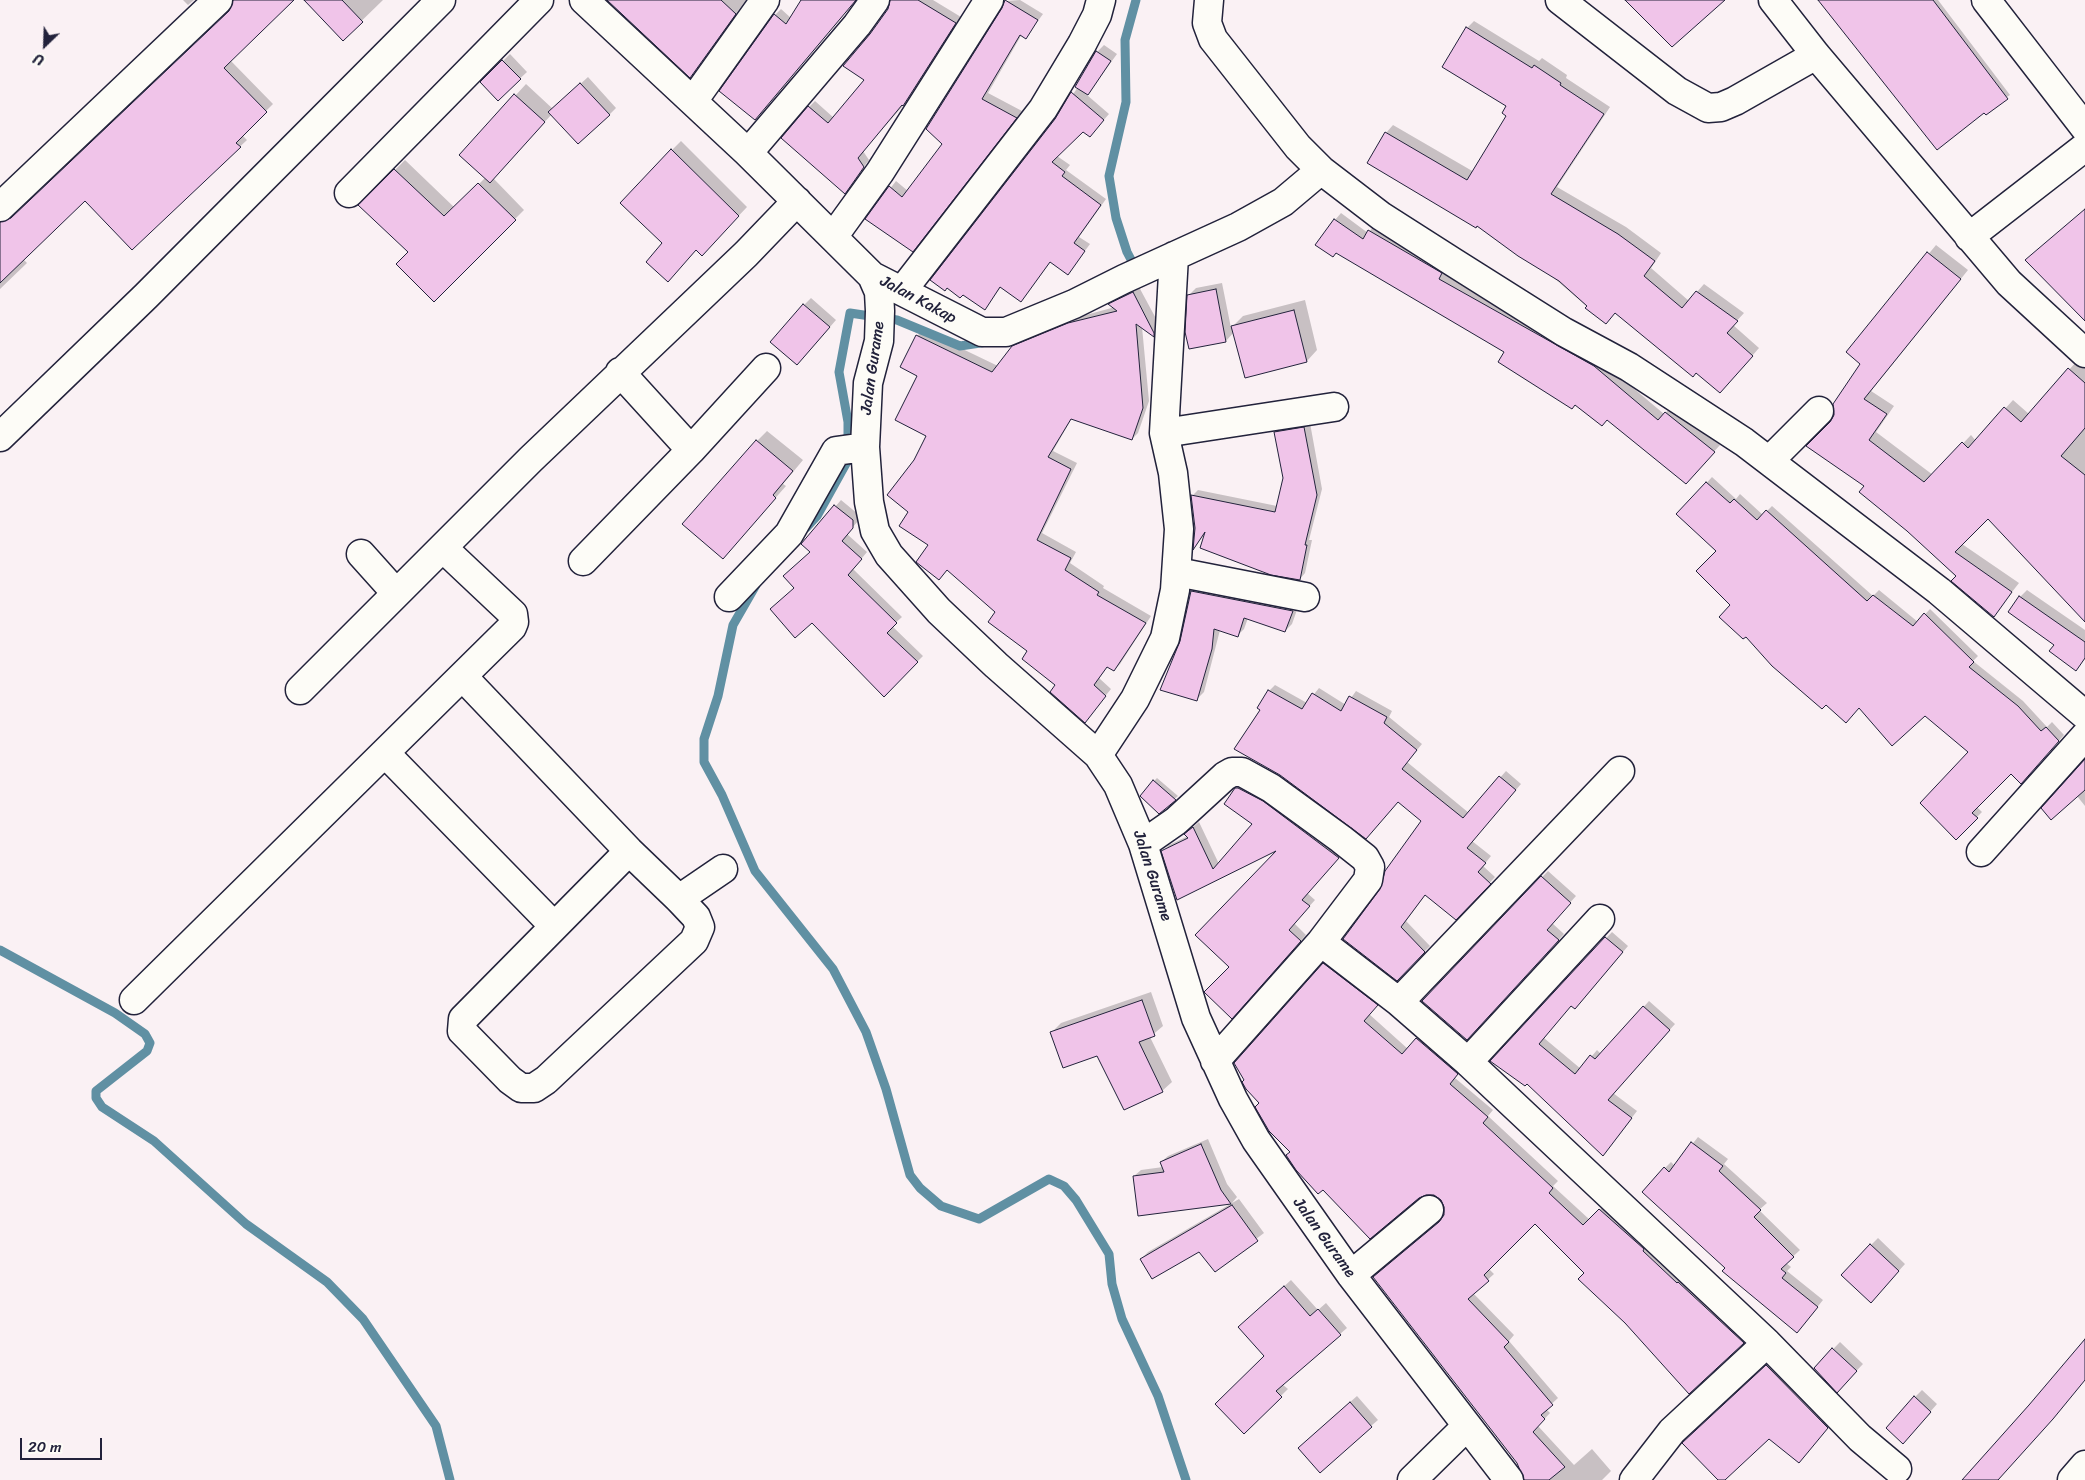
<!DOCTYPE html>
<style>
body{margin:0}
#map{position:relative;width:2085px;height:1480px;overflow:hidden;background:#faf1f4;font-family:Sriracha,sans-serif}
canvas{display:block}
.north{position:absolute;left:20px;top:20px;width:50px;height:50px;-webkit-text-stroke:4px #fdfcf7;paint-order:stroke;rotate:204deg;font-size:14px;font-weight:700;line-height:20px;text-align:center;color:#22223b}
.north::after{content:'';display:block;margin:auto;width:18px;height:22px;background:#22223b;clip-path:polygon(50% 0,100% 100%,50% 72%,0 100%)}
.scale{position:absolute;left:20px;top:1438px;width:82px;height:22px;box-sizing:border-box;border:2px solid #22223b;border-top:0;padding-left:6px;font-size:15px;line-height:18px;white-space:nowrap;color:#22223b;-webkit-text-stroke:4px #fdfcf7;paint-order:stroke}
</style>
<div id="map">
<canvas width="2085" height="1480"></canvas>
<div class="north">U</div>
<div class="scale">20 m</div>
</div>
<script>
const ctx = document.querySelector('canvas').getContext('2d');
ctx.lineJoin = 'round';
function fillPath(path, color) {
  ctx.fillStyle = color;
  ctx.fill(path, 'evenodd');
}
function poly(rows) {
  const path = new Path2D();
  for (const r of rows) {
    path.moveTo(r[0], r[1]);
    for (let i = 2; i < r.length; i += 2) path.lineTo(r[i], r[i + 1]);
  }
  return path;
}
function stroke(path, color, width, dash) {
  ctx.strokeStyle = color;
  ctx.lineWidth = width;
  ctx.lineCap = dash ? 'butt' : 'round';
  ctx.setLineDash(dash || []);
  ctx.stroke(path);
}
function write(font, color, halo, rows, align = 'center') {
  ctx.font = font + ' Sriracha,sans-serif';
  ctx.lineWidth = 4.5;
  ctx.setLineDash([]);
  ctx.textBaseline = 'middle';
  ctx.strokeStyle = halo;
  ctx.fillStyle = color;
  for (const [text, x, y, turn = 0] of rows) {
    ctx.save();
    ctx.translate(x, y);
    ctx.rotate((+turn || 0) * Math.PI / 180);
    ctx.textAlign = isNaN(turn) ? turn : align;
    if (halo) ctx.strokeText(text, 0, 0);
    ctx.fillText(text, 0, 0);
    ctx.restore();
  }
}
const shadow = poly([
 [183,0,194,0,188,5],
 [234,0,292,0,230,60,273,104,242,135,247,140,132,249,85,199,23,259,27,263,0,289,0,219,4,215,11,216,19,212,231,11],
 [305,0,383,0,343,39],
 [609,0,746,0,690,76],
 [804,0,856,0,761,113,775,15,781,9,791,18],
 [892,0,933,0,961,17,909,99,863,151,869,160,845,192,809,107,815,101,834,118,865,80,845,65,889,9],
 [1020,0,1043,14,1026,37,1022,34,988,93,1022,111,918,244,896,237,894,239,867,219,896,181,908,191,943,144,1006,1],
 [1820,0,1938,0,2010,95,1984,111],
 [1474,21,1539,61,1542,58,1567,75,1566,78,1610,107,1557,187,1626,227,1661,253,1651,268,1689,301,1704,284,1744,313,1733,325,1759,348,1727,385,1697,372,1616,312,1606,323,1386,133,1393,125,1474,172,1508,115,1508,105,1467,28],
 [1104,45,1117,54,1087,95,1109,114,1095,130,1083,131,1057,156,1070,165,1066,170,1106,199,1079,237,1090,244,1073,267,1051,261,1021,301,1001,287,985,308,1056,119,1078,87,1076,86,1097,52],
 [510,54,527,72,498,99,482,82],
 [588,77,616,108,609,115,552,114,493,178,524,210,434,300,410,252,360,205,405,160,455,208,486,177,461,155,526,84,553,109],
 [681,141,747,207,711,245,696,249,664,243,672,150],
 [1341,213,1368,233,1375,225,1600,360,1664,414,1672,407,1720,445,1692,476,1506,352,1335,220],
 [1936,245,1968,270,1871,391,1894,406,1876,432,1933,475,1971,435,1976,441,2013,400,2029,414,2077,361,2085,368,2085,620,1988,517,1962,544,2019,583,1994,615,1866,486,1831,422,1862,363,1848,352],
 [1222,283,1231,328,1243,316,1305,300,1317,350,1307,361,1234,332,1226,341,1189,295,1196,288],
 [1139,287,1160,326,1154,335,1142,327,1149,401,1138,433,1132,439,1072,418,1053,451,1077,463,1042,533,1076,552,1070,563,1104,586,1103,588,1151,616,1120,664,1114,670,1108,666,1099,678,1111,689,1085,721,997,612,948,569,939,579,930,545,910,511,915,461,928,436,919,376,917,336,923,330,998,366,1020,340,1075,318,1115,307,1110,304,1116,298],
 [811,298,836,320,804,357,804,305],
 [1310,423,1322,489,1309,540,1312,540,1305,573,1300,579,1206,532,1195,547,1196,527,1192,496,1198,490,1277,506,1284,478,1275,432,1280,427],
 [767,431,803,460,783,484,786,486,733,546,757,441],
 [1712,477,1736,499,1740,494,1763,515,1772,506,1873,596,1879,590,1918,622,1930,609,1978,656,1973,661,2023,701,2047,727,2052,722,2064,735,2026,778,2012,772,1977,807,1982,812,1956,838,1970,752,1925,715,1859,707,1732,605,1718,551,1678,514],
 [841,500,858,514,858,521,847,534,867,552,853,569,902,617,892,626,923,656,884,695,795,587,812,551,803,544],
 [1199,584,1299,604,1292,624,1285,631,1248,618,1244,629,1237,636,1220,630,1204,692,1197,699,1181,642,1192,591],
 [2027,590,2085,630,2085,659,2075,669,2020,597],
 [1275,685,1307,703,1319,688,1346,705,1356,691,1392,711,1389,717,1422,744,1407,762,1469,813,1506,771,1521,784,1472,841,1491,856,1483,866,1495,877,1456,919,1426,894,1406,921,1430,946,1397,979,1382,890,1423,821,1398,801,1261,710,1269,691],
 [2085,761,2085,806,2077,796],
 [1157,778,1178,796,1159,812,1154,781],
 [1243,783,1344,851,1307,893,1315,900,1294,923,1306,935,1237,1011,1231,967,1281,848,1177,899,1163,851,1169,845,1188,836,1191,829,1199,822,1219,864,1254,823,1237,788],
 [1548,871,1576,896,1552,923,1564,934,1472,1033,1423,1001],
 [1612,932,1628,946,1581,1002,1571,1004,1544,1038,1581,1069,1597,1050,1601,1054,1649,1001,1675,1024,1613,1093,1637,1111,1603,1155,1527,1082,1492,1061],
 [1330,958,1383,999,1369,1014,1408,1049,1423,1033,1463,1068,1455,1078,1493,1110,1488,1116,1558,1181,1553,1186,1590,1220,1605,1204,1749,1336,1689,1392,1585,1273,1535,1223,1488,1268,1494,1274,1473,1293,1514,1335,1509,1341,1558,1398,1546,1409,1550,1413,1538,1426,1574,1465,1592,1449,1611,1471,1602,1480,1527,1480,1442,1220,1445,1215,1446,1207,1442,1200,1434,1194,1291,1152,1261,1103,1324,964],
 [1151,992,1163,1026,1150,1037,1172,1082,1162,1091,1098,1054,1052,1032,1061,1023],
 [1698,1137,1728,1159,1724,1164,1767,1203,1759,1210,1800,1250,1786,1263,1791,1267,1787,1271,1823,1300,1803,1325,1727,1268,1665,1168,1671,1162,1675,1166],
 [1208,1139,1227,1184,1237,1197,1232,1203,1139,1215,1134,1176,1141,1170,1163,1167,1161,1162,1168,1156],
 [1239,1199,1264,1233,1215,1270,1200,1250,1141,1259,1148,1252],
 [1878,1238,1905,1264,1878,1294,1871,1245],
 [1291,1280,1318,1310,1326,1303,1347,1328,1282,1384,1288,1389,1244,1432,1266,1356,1247,1320],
 [1840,1342,1863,1364,1837,1391,1815,1368],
 [1774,1359,1834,1420,1799,1461,1769,1437,1723,1480,1719,1480,1691,1436],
 [1922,1390,1937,1404,1910,1435,1915,1397],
 [1357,1396,1378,1420,1371,1426,1306,1441]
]);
const stream = poly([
 [1136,0,1125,40,1126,102,1109,176,1116,218,1127,252,1136,269],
 [806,528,817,516,848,460,848,422,839,372,850,313,897,320,960,346,987,342],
 [756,585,733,625,718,696,704,739,704,762,722,795,755,871,833,969,866,1032,886,1089,910,1175,920,1188,941,1206,979,1219,1049,1179,1064,1186,1076,1200,1109,1254,1112,1284,1122,1319,1158,1396,1186,1480],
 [0,950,115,1013,145,1034,150,1043,147,1051,96,1091,96,1098,102,1107,154,1141,246,1224,327,1282,363,1319,436,1426,450,1480]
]);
const building = poly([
 [233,0,294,0,224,68,267,112,236,143,241,147,132,250,85,201,0,283,0,222,11,218,229,11,233,0],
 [304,0,342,0,363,22,343,41,304,0],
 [607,0,721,0,736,14,690,78,607,0],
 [801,0,856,0,755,120,719,91,774,14,786,24,801,0],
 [890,0,918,0,956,23,903,106,902,105,858,158,864,167,845,194,781,138,808,106,828,123,864,80,843,66,870,34,888,9,890,0],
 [1005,0,1038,20,1026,39,1020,35,982,99,1017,118,913,252,865,219,889,186,902,197,942,144,926,129,1002,8,1005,0],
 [1625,0,1725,0,1672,47,1625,0],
 [1818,0,1933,0,2008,99,1986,115,1984,113,1937,150,1818,0],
 [1466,27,1532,68,1534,65,1561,83,1560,85,1604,114,1551,194,1618,234,1655,261,1644,276,1682,308,1696,291,1738,321,1727,333,1753,356,1720,393,1696,373,1693,377,1615,313,1606,324,1585,308,1587,306,1559,281,1518,256,1477,226,1476,228,1367,163,1385,132,1467,180,1506,116,1502,113,1506,106,1442,67,1466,27],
 [1096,51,1111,61,1088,95,1075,87,1096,51],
 [502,60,521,79,498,101,480,82,502,60],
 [580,83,610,115,578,144,548,112,580,83],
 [1071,92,1104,120,1090,137,1083,132,1052,162,1065,172,1062,176,1101,205,1074,243,1085,251,1068,275,1050,262,1021,302,1000,287,985,310,963,295,960,298,947,288,945,291,930,280,1055,119,1071,92],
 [514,94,545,122,490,183,459,155,514,94],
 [671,149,739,216,702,256,696,250,668,282,646,262,662,243,620,203,671,149],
 [394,169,444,216,478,183,516,220,434,302,396,264,408,252,358,205,394,169],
 [2085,209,2085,321,2025,260,2085,209],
 [1334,219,1363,239,1368,230,1442,273,1439,279,1594,366,1658,420,1665,412,1715,452,1686,484,1607,420,1602,426,1575,405,1572,409,1498,362,1504,352,1336,253,1333,257,1315,245,1334,219],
 [1927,252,1961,279,1864,399,1887,414,1869,440,1924,482,1962,442,1968,448,2004,407,2021,422,2068,368,2085,383,2085,428,2061,456,2085,475,2085,622,1988,519,1955,552,2012,592,1994,617,1951,581,1956,576,1907,531,1859,492,1864,486,1806,446,1830,422,1834,415,1833,404,1860,364,1846,352,1927,252],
 [1216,289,1226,342,1189,349,1185,332,1187,295,1216,289],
 [1133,292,1154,333,1154,337,1136,324,1143,408,1132,440,1071,419,1048,457,1071,469,1037,540,1071,558,1065,570,1099,592,1097,595,1146,623,1114,671,1107,667,1094,685,1106,696,1085,723,1050,692,1055,685,1022,659,1027,651,988,622,995,612,947,570,939,580,916,562,928,545,899,526,908,512,887,495,914,460,926,436,895,420,917,376,900,367,916,335,992,372,1012,346,1068,323,1117,311,1108,304,1133,292],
 [803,304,830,327,797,365,770,342,803,304],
 [1294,310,1307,362,1245,378,1231,326,1294,310],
 [1304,427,1317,495,1305,545,1307,545,1300,580,1271,575,1200,548,1205,532,1193,550,1195,528,1191,495,1275,512,1283,478,1274,432,1304,427],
 [756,440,793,471,773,495,776,498,723,559,682,524,756,440],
 [1706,482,1730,503,1734,499,1757,520,1766,510,1867,601,1873,595,1913,626,1924,613,1974,662,1969,667,2018,706,2041,731,2046,727,2059,741,2021,784,2011,774,1972,813,1978,818,1956,840,1920,803,1968,752,1925,716,1892,746,1859,708,1846,723,1826,705,1822,709,1772,666,1746,637,1743,639,1719,617,1730,605,1696,571,1716,551,1676,514,1706,482],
 [834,505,853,520,853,528,842,541,862,559,848,575,897,623,887,633,918,662,884,697,812,623,795,638,770,609,794,588,783,576,810,552,801,544,834,505],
 [1191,591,1293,611,1285,632,1244,618,1238,637,1214,629,1212,649,1197,701,1160,690,1180,641,1191,591],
 [2019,596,2085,642,2085,658,2076,671,2049,651,2054,645,2008,612,2019,596],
 [1268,690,1302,709,1312,693,1341,711,1349,696,1387,717,1384,723,1417,750,1402,769,1463,818,1499,776,1516,790,1467,848,1486,863,1478,872,1491,884,1456,920,1425,895,1401,927,1425,952,1397,981,1343,939,1380,889,1385,871,1421,821,1398,802,1366,839,1280,775,1234,749,1260,710,1257,708,1268,690],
 [2085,759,2085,790,2051,820,2041,808,2085,759],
 [1153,780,1176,800,1159,814,1140,796,1153,780],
 [1235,788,1238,788,1263,801,1339,858,1302,900,1310,906,1289,930,1301,941,1232,1019,1204,992,1229,967,1195,935,1276,851,1177,900,1161,851,1188,838,1184,834,1193,827,1213,869,1252,824,1224,804,1235,788],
 [1541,876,1571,903,1547,930,1559,940,1467,1040,1422,1001,1541,876],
 [1605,937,1623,952,1575,1009,1571,1006,1539,1044,1575,1074,1590,1055,1595,1059,1643,1006,1670,1030,1608,1100,1632,1118,1603,1156,1527,1084,1525,1086,1490,1061,1605,937],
 [1323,963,1378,1005,1364,1021,1402,1054,1416,1038,1458,1074,1450,1084,1488,1117,1483,1123,1553,1188,1549,1193,1583,1225,1599,1209,1644,1249,1643,1251,1677,1283,1678,1282,1744,1343,1689,1394,1625,1323,1578,1279,1584,1273,1535,1224,1484,1275,1489,1281,1468,1299,1509,1342,1504,1347,1553,1405,1541,1415,1545,1419,1533,1432,1565,1467,1549,1480,1524,1480,1517,1463,1373,1277,1439,1222,1444,1215,1444,1207,1441,1200,1434,1195,1426,1195,1419,1198,1370,1239,1323,1190,1318,1194,1296,1170,1286,1155,1290,1152,1269,1131,1255,1107,1259,1103,1246,1089,1242,1082,1244,1080,1234,1063,1323,963],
 [1142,1000,1155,1036,1139,1042,1163,1092,1124,1110,1097,1056,1063,1068,1050,1032,1142,1000],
 [1691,1142,1723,1166,1719,1171,1761,1210,1754,1217,1794,1257,1781,1269,1786,1273,1782,1278,1818,1307,1797,1333,1722,1271,1725,1268,1642,1192,1664,1167,1669,1172,1691,1142],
 [1201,1144,1221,1190,1231,1204,1138,1216,1133,1176,1164,1172,1160,1162,1201,1144],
 [1232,1205,1258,1241,1215,1272,1199,1252,1152,1279,1140,1259,1232,1205],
 [1870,1244,1899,1271,1871,1303,1841,1275,1870,1244],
 [1284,1286,1310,1316,1318,1309,1341,1335,1276,1391,1282,1397,1244,1434,1215,1404,1264,1356,1238,1327,1284,1286],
 [2085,1339,2085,1380,2053,1419,1998,1480,1962,1480,2029,1405,2085,1339],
 [1832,1348,1857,1371,1837,1393,1814,1368,1832,1348],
 [1766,1365,1828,1428,1799,1463,1769,1439,1725,1480,1718,1480,1682,1443,1766,1365],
 [1914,1396,1931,1412,1903,1444,1886,1428,1914,1396],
 [1350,1402,1372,1427,1320,1473,1298,1448,1350,1402]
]);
const minor = poly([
 [584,0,748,153,872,276,982,332,1006,332,1074,304,1124,279,1238,227,1283,202,1321,170],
 [1209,0,1207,23,1213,39,1298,147,1321,170,1381,216,1453,262,1564,332,1629,367,1744,442,1939,591,2085,715],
 [1560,0,1677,91,1708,108,1721,107,1735,101,1816,55],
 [1773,0,1816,55,2009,283,2085,353],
 [1986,0,2085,128],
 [693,101,765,0],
 [748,153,857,25,875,0],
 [349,193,539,0],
 [0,207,218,0],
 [833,237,880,172,989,0],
 [1969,237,2085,147],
 [872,276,879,292,880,311,879,341,868,383,865,447,869,502,875,531,889,555,939,611,996,665,1098,755,1118,785,1143,844,1196,1018,1233,1099,1256,1140,1351,1275,1509,1480],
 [902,291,1043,109,1082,44,1097,15,1101,0],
 [620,372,691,450],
 [1164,433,1334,407],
 [0,437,146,296,441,0],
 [1770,460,1819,411],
 [361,554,396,593],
 [583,561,691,450,766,368],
 [1177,572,1305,597],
 [729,597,789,534,836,451,865,447],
 [463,677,629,851,679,899,696,917,700,927,694,941,546,1080,534,1088,521,1088,510,1080,462,1031,463,1019,629,851],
 [300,690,531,459,746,254,797,201],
 [385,753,553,925],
 [1098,755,1135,699,1165,638,1175,590,1179,529,1173,473,1164,433,1174,256],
 [1143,844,1176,821,1225,776,1232,772,1242,772,1271,788,1341,839,1365,858,1370,867,1368,880,1321,942,1215,1061],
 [1981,852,2085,736],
 [679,899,723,869],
 [1321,942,1399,1002,1468,1062,1767,1343,1860,1438,1897,1469],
 [134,1000,512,627,514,622,513,614,443,548],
 [1399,1002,1620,771],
 [1468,1062,1600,919],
 [1351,1275,1429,1210],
 [1412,1480,1467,1426],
 [1634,1480,1672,1431,1767,1343],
 [2072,1480,2085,1465]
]);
const streetNames = [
 ["Jalan Kakap",918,300,28],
 ["Jalan Gurame",873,368,-82],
 ["Jalan Gurame",1152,876,72],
 ["Jalan Gurame",1324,1238,54]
];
fillPath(shadow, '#0003');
stroke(stream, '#6090a3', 9);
fillPath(building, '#f0c4e9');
stroke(building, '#22223b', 1);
stroke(minor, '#22223b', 31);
stroke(minor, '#fdfcf7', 28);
write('16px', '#22223b', '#fdfcf7', streetNames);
</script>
